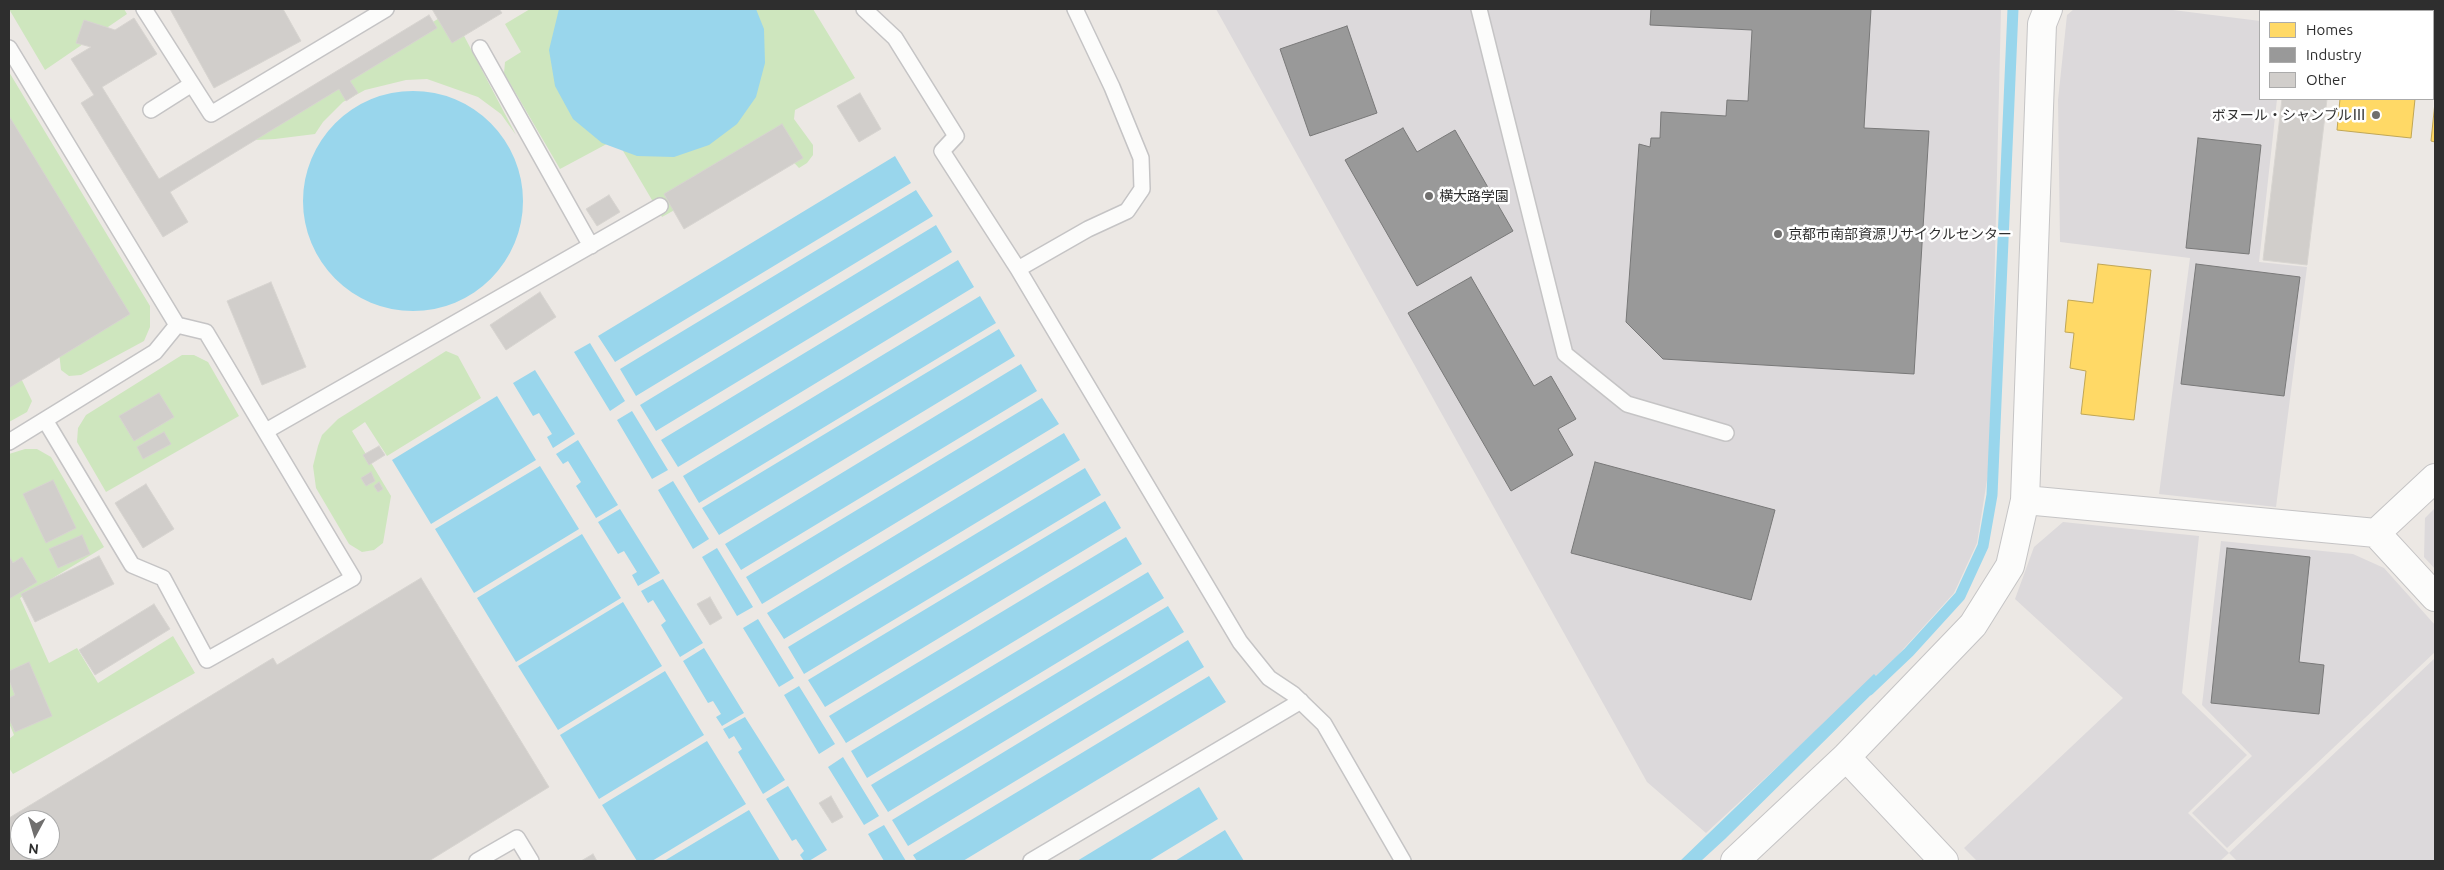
<!DOCTYPE html>
<meta charset="utf-8">
<style>
body{margin:0}
#map{position:relative;width:2444px;height:870px;overflow:hidden;background:#ece8e4;font-family:Ubuntu,sans-serif}
canvas{display:block}
.frame{position:absolute;inset:0;border:10px solid #2e2e2e;pointer-events:none}
.legend{position:absolute;left:2259px;top:10px;width:175px;height:90px;box-sizing:border-box;background:#fff;border:1px solid #ababab;margin:0;padding:6px 9px;list-style:none;font-size:15px;color:#2e2e2e}
.legend li{display:flex;align-items:center;gap:10px;height:25px}
.legend b{width:25px;border:1px solid #ababab}
.north{position:absolute;left:10px;top:810px;width:50px;height:50px;box-sizing:border-box;background:#fff;border:1px solid #ababab;border-radius:50%;rotate:186deg;font-size:14px;font-weight:700;line-height:20px;text-align:center;color:#2e2e2e}
.north::after{content:'';display:block;margin:auto;width:18px;height:22px;background:#706f6e;clip-path:polygon(50% 0,100% 100%,50% 72%,0 100%)}
</style>
<div id="map">
<canvas width="2444" height="870"></canvas>
<div class="frame"></div>
<ul class="legend">
<li><b style="height:14px;background:#ffd966"></b>Homes</li>
<li><b style="height:14px;background:#999"></b>Industry</li>
<li><b style="height:14px;background:#d1cecb"></b>Other</li>
</ul>
<div class="north">N</div>
</div>
<script>
const ctx = document.querySelector('canvas').getContext('2d');
ctx.lineJoin = 'round';
function fillPath(path, color) {
  ctx.fillStyle = color;
  ctx.fill(path, 'evenodd');
}
function poly(rows) {
  const path = new Path2D();
  for (const r of rows) {
    if (r.length === 3) {
      path.moveTo(r[0] + r[2], r[1]);
      path.arc(r[0], r[1], r[2], 0, 2 * Math.PI);
      continue;
    }
    path.moveTo(r[0], r[1]);
    for (let i = 2; i < r.length; i += 2) path.lineTo(r[i], r[i + 1]);
  }
  return path;
}
function stroke(path, color, width, dash) {
  ctx.strokeStyle = color;
  ctx.lineWidth = width;
  ctx.lineCap = dash ? 'butt' : 'round';
  ctx.setLineDash(dash || []);
  ctx.stroke(path);
}
function write(font, color, halo, rows, align = 'center') {
  ctx.font = font + ' Ubuntu,"Noto Sans JP",sans-serif';
  ctx.lineWidth = 5;
  ctx.setLineDash([]);
  ctx.textBaseline = 'middle';
  ctx.strokeStyle = halo;
  ctx.fillStyle = color;
  for (const [text, x, y, turn = 0] of rows) {
    ctx.save();
    ctx.translate(x, y);
    ctx.rotate((+turn || 0) * Math.PI / 180);
    ctx.textAlign = isNaN(turn) ? turn : align;
    if (halo) ctx.strokeText(text, 0, 0);
    ctx.fillText(text, 0, 0);
    ctx.restore();
  }
}
const industrial = poly([
 [1216,9,2001,9,1990,461,1977,543,1954,593,1897,656,1706,833,1647,782],
 [2074,9,2165,9,2260,21,2260,99,2277,99,2259,262,2307,267,2276,507,2159,494,2190,258,2060,242,2058,100,2067,15],
 [2435,508,2435,569,2424,557,2425,518],
 [2063,522,2199,536,2182,693,2247,755,2188,813,2229,853,2435,658,2435,861,2237,861,2229,853,2220,861,1977,861,1964,848,2123,698,2015,599,2034,547],
 [2221,541,2353,554,2384,568,2435,625,2435,652,2227,848,2192,813,2252,756,2202,705]
]);
const green = poly([
 [9,9,124,9,127,14,45,70],
 [530,9,813,9,855,78,795,110,794,119,813,145,813,155,807,163,799,168,782,150,662,217,616,139,560,169,504,73,505,62,521,52,505,24],
 [451,11,516,135,501,114,478,97,427,79,406,80,365,90,343,102,323,122,315,134,275,139,237,141],
 [9,72,150,306,150,327,144,341,81,375,69,376,61,370,59,352,125,313,9,123],
 [446,351,458,356,481,398,387,456,365,422,352,431,391,496,383,543,374,550,362,552,349,544,316,488,313,466,318,446,322,435,338,419],
 [182,355,194,355,208,362,239,416,106,492,77,442,78,428,86,415],
 [17,370,32,401,27,412,9,422,9,376],
 [25,449,37,449,51,457,104,547,20,598,49,663,77,648,98,683,173,636,195,673,13,774,9,768,9,739,14,735,9,723,9,454]
]);
const water = poly([
 [559,9,756,9,764,29,765,63,756,97,737,124,709,145,674,157,637,156,602,143,573,119,555,86,549,50],
 [413,201,110],
 [895,156,911,183,615,362,598,336],
 [916,190,933,216,636,396,620,369],
 [936,225,952,252,656,431,640,405],
 [958,260,974,287,678,467,661,440],
 [980,296,996,323,699,503,683,476],
 [999,329,1015,356,719,535,702,508],
 [590,343,625,401,610,411,574,352],
 [1021,364,1037,391,741,570,725,544],
 [535,370,575,434,553,448,547,437,552,434,539,413,533,416,513,383],
 [497,396,536,460,431,524,392,460],
 [1042,398,1059,424,762,604,746,577],
 [632,411,668,470,652,479,617,420],
 [1064,433,1080,460,784,639,767,613],
 [578,440,618,505,596,518,576,486,581,482,568,461,563,464,556,454],
 [540,466,579,529,474,593,435,529],
 [1085,468,1101,495,804,674,788,647],
 [673,481,709,539,693,549,658,490],
 [1105,501,1121,528,825,707,808,680],
 [620,509,660,573,638,586,632,575,637,572,624,551,618,554,598,522],
 [582,534,621,598,516,662,477,598],
 [1126,537,1142,564,846,743,829,716],
 [717,548,753,607,737,616,702,557],
 [1148,572,1164,598,867,778,851,751],
 [663,579,703,643,680,657,661,625,666,621,653,600,648,603,641,591],
 [623,602,662,666,558,730,518,666],
 [1168,606,1184,632,888,812,871,785],
 [758,619,794,678,779,687,743,628],
 [1188,640,1204,667,908,846,892,820],
 [704,648,744,713,722,726,716,717,721,714,713,701,708,703,683,661],
 [665,671,704,735,599,799,560,735],
 [1874,674,1883,683,1725,839,1701,861,1680,861],
 [1209,676,1226,702,963,861,917,861,913,855],
 [799,686,835,744,819,754,784,695],
 [745,717,785,780,763,794,738,752,742,749,734,736,729,739,723,729],
 [707,741,746,804,652,861,637,861,602,805],
 [843,757,879,816,864,825,828,767],
 [788,786,827,850,809,861,804,861,800,855,804,851,796,839,792,841,766,799],
 [1199,787,1218,819,1149,861,1077,861],
 [749,810,780,861,664,861],
 [884,825,906,861,884,861,868,834],
 [1225,830,1244,861,1175,861]
]);
const homes = poly([
 [2340,99,2415,99,2411,138,2337,130,2340,99],
 [2435,102,2435,142,2431,141,2435,102],
 [2098,264,2151,270,2134,420,2081,414,2086,371,2070,368,2074,333,2065,332,2068,300,2093,303,2098,264]
]);
const industry = poly([
 [1651,9,1871,9,1864,128,1929,131,1914,374,1663,359,1626,322,1639,144,1650,147,1651,138,1660,138,1661,112,1726,116,1727,100,1748,101,1752,30,1650,25,1651,9],
 [1347,26,1377,113,1310,136,1280,49,1347,26],
 [1403,128,1417,152,1455,130,1513,231,1417,286,1345,160,1403,128],
 [2198,138,2261,145,2249,254,2186,248,2198,138],
 [2196,264,2300,277,2284,396,2181,384,2196,264],
 [1471,277,1534,386,1551,376,1576,419,1558,429,1573,455,1511,491,1408,313,1471,277],
 [1595,462,1775,510,1751,600,1571,553,1595,462],
 [2227,548,2310,557,2299,662,2324,665,2319,714,2211,703,2227,548]
]);
const stream = poly([
 [1869,690,1909,652,1960,596,1983,546,1992,495,2013,9]
]);
const building = poly([
 [170,9,283,9,301,41,214,88,170,9],
 [432,9,499,9,502,13,452,43,432,9],
 [429,15,437,28,350,81,358,93,346,101,339,89,170,192,188,222,163,237,81,103,94,95,71,59,91,47,76,43,84,20,115,30,134,18,157,54,102,87,159,179,429,15],
 [860,93,881,129,859,142,837,106,860,93],
 [2282,99,2327,99,2307,265,2263,260,2282,99],
 [9,116,130,314,9,388,9,116],
 [782,124,803,158,684,229,664,194,782,124],
 [609,195,620,212,597,226,586,209,609,195],
 [271,282,306,367,262,385,227,301,271,282],
 [540,292,556,317,506,350,490,325,540,292],
 [159,393,174,417,134,441,119,416,159,393],
 [164,432,171,444,143,459,137,447,164,432],
 [379,446,385,455,369,465,363,455,379,446],
 [371,472,375,481,366,486,361,478,371,472],
 [53,480,76,528,46,543,23,494,53,480],
 [379,482,383,489,378,492,374,486,379,482],
 [146,484,174,529,143,548,115,503,146,484],
 [82,535,90,554,58,568,49,549,82,535],
 [9,556,13,563,22,557,37,582,9,599,9,556],
 [99,556,114,584,35,622,21,594,99,556],
 [421,578,549,787,429,861,9,861,9,818,273,658,277,665,421,578],
 [20,820,50,820,50,850,20,850,20,820],
 [710,597,722,618,710,625,697,604,710,597],
 [154,604,170,629,95,675,79,650,154,604],
 [29,662,52,716,15,732,9,719,9,698,15,695,9,680,9,671,29,662],
 [831,796,843,817,832,823,819,803,831,796],
 [593,854,597,861,581,861,593,854]
]);
const lane = poly([
 [144,9,211,114,386,9],
 [864,9,895,38,956,136,942,151,1018,269,1240,642,1269,678,1293,694,1324,724,1403,861],
 [1479,9,1565,354,1627,404,1726,433],
 [9,48,177,325,206,332,353,578,207,660,163,578,132,565,45,420],
 [480,48,591,246],
 [151,110,192,84],
 [1018,269,1088,229,1127,211,1142,189,1141,158,1112,87,1075,9],
 [266,431,660,206],
 [9,442,155,352,177,325],
 [477,861,517,838,531,861],
 [1031,861,1301,701]
]);
const street = poly([
 [2330,9,2348,11],
 [2433,23,2435,23],
 [2025,500,2376,533,2435,478],
 [2376,533,2435,597],
 [1846,757,1944,861],
 [1735,861,1846,757,1973,625,2010,566,2025,500,2042,24,2048,9]
]);
const markers = [
 [2376,115,5,"#706f6e"],
 [1429,196,5,"#706f6e"],
 [1778,234,5,"#706f6e"]
];
const poiNames = [
 ["ボヌール・シャンブルⅢ",2366,115,"right"],
 ["横大路学園",1439,196],
 ["京都市南部資源リサイクルセンター",1788,234]
];
fillPath(industrial, '#dcd9db');
fillPath(green, '#cee6be');
fillPath(water, '#99d6ec');
fillPath(homes, '#ffd966');
stroke(homes, '#c0a655', 1);
fillPath(industry, '#999');
stroke(industry, '#797979', 1);
stroke(stream, '#99d6ec', 11);
fillPath(building, '#d1cecb');
stroke(building, '#d7d4d0', 1);
stroke(lane, '#c5c4c5', 18);
stroke(street, '#c5c4c5', 30);
stroke(lane, '#fcfcfb', 15);
stroke(street, '#fcfcfb', 28);
for (const [x, y, r, color] of markers) {
  const dot = new Path2D();
  dot.arc(x, y, r, 0, 2 * Math.PI);
  ctx.fillStyle = color;
  ctx.fill(dot);
  stroke(dot, '#fff', 2);
}
write('14px', '#2e2e2e', '#fff', poiNames, 'left');
</script>
